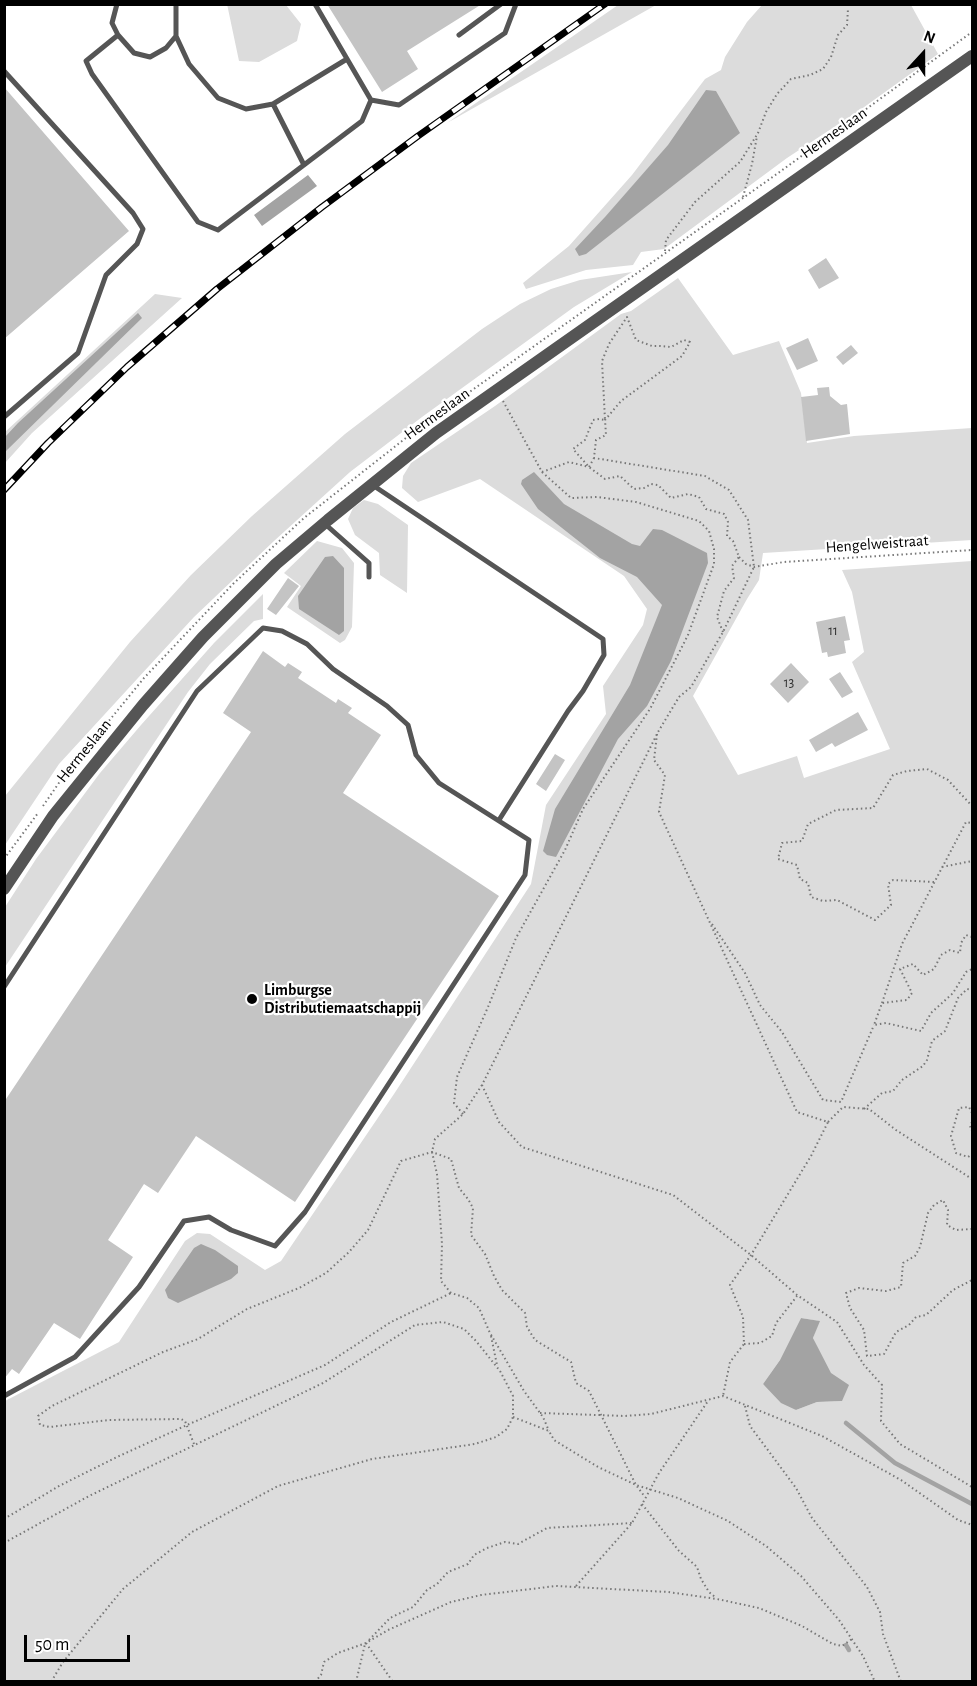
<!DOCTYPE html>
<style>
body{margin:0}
#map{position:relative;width:977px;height:1686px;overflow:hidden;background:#fff;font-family:"Alegreya Sans",sans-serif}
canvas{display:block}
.frame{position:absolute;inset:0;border:6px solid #000;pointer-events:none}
.north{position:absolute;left:893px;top:24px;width:60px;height:60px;-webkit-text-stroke:4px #fff;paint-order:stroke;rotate:21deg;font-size:16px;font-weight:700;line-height:24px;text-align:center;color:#000}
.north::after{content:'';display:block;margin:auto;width:21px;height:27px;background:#000;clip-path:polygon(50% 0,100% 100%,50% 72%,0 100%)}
.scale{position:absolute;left:24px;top:1635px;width:106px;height:27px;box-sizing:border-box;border:3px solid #000;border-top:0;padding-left:8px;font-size:18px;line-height:21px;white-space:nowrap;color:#000;-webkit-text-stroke:4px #fff;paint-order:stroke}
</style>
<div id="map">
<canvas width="977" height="1686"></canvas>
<div class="frame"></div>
<div class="north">N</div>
<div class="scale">50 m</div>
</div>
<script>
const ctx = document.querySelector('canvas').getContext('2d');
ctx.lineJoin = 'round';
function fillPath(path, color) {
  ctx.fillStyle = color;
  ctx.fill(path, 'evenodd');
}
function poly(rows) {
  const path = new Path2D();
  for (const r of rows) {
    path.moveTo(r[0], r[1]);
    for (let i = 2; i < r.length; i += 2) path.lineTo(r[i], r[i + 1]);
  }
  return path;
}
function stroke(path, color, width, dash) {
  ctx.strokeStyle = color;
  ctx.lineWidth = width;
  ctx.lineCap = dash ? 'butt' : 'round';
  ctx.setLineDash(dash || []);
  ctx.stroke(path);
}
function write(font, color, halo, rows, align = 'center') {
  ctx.font = font + ' "Alegreya Sans",sans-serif';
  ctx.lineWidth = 4.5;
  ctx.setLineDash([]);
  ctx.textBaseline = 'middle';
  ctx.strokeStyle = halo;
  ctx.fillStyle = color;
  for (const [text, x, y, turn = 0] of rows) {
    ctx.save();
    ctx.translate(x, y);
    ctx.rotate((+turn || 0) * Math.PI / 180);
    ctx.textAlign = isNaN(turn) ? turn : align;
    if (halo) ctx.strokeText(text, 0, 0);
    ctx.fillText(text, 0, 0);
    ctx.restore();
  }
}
const green = poly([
 [227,4,286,5,301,24,297,41,259,62,239,61],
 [618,4,656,5,447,123,618,5],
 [762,5,911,5,938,54,860,110,787,158,664,249,641,252,633,265,586,270,526,289,523,283,569,246,632,175,705,79,721,70,725,57,747,22],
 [632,272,574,307,422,417,350,472,274,541,194,617,59,764,5,845,5,796,130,642,191,575,252,516,345,434,482,329,520,304,551,289,580,280],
 [678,278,733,355,779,341,801,393,807,443,854,436,972,428,972,540,763,553,759,580,747,599,693,696,738,775,797,756,804,778,890,749,852,662,864,652,852,592,842,570,972,561,972,1681,5,1682,5,1401,119,1342,185,1241,197,1233,210,1234,265,1270,281,1261,394,1094,531,884,546,805,606,714,603,686,643,625,647,609,624,576,480,479,418,502,402,488,403,476,411,463,495,406,621,314,631,311],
 [801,1318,819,1321,813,1338,842,1401,817,1402,796,1410,763,1384,780,1360],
 [155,294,182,298,32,433,5,463,5,432],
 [364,500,378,504,408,525,407,593,380,575,379,553,355,535,348,519,353,508],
 [317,541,342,548,354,563,352,627,345,640,340,643,287,607,301,586,284,573],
 [263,594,263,619,254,621,210,664,188,692,5,967,5,907,36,859,100,773,141,725,214,643]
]);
const water = poly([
 [706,90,716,91,740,133,586,254,579,256,575,249,605,217,668,145],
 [308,175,317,186,262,226,254,215],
 [138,313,142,318,5,452,5,437,18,423],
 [534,472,564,504,632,544,640,546,653,529,662,530,707,553,708,563,671,661,647,706,618,739,556,857,547,855,543,851,555,809,630,685,662,605,637,577,600,558,538,509,521,484,522,480],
 [333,556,344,568,344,631,339,635,299,609,298,596,325,557],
 [201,1244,215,1250,238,1266,238,1273,231,1279,178,1303,168,1298,165,1290,194,1248],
 [801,1318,820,1321,813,1338,831,1373,849,1385,842,1401,817,1402,796,1410,781,1403,763,1384,780,1360]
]);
const stream = poly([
 [846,1423,895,1463,972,1504],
 [846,1645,849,1650]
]);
const building = poly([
 [327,4,482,4,407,51,418,69,382,92],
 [4,87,129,231,4,339],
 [826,258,839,278,819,289,808,270],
 [808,338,818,361,797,370,786,348],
 [851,345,858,353,843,365,836,357],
 [829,387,830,396,841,405,847,404,850,434,806,441,801,397,818,395,817,388],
 [288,578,299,586,276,615,267,609],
 [845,616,850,640,844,641,846,653,828,657,827,652,822,653,816,622],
 [263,651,285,667,288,663,302,672,298,678,336,703,338,699,352,708,348,713,381,735,343,793,499,896,295,1202,196,1136,158,1193,144,1184,108,1240,133,1257,80,1339,54,1323,19,1374,12,1369,4,1379,4,1102,251,732,223,713],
 [791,663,809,682,788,703,770,684],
 [840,672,853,692,842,698,829,679],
 [858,712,868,730,835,747,832,743,816,752,809,740],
 [555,754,565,760,546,791,536,784]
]);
const path = poly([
 [743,197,752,164,757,136],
 [665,251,666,240,695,202,740,162,758,133,766,112,777,94,791,79,810,75,823,69,831,57,838,35,847,25,848,9],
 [503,401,542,472,569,462,589,467,594,458],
 [430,420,781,171,972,32],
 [739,557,746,564,754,567,784,562,972,550],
 [723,632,717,617,724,591,734,578,732,566,739,557,733,541,727,536,728,522,724,514,706,509,699,497,688,494,671,498,658,485,651,484,644,488,634,489,620,476,605,479,589,467,573,449,585,440,593,420,599,419,605,420,602,361,609,344,627,317,636,340,652,346,660,346,671,347,684,340,690,342,682,356,621,401,605,420,606,435,596,440,594,458,705,476,729,490,748,520,754,567,723,632,691,687,679,697,658,732,482,1085,499,1122,522,1147,673,1195,751,1255,797,1295,837,1322,864,1365,882,1385,881,1421,900,1444,972,1487],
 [657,734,654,760,665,775,659,812,797,1112,828,1122,811,1156,751,1255,730,1285,743,1317,744,1344,730,1362,723,1396],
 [43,806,63,777,144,678,233,584,304,518,425,423],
 [4,859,38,813],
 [942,867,972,861],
 [934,882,893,880,888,884,891,905,875,920,837,900,823,901,811,897,808,883,800,879,797,865,778,859,782,843,802,841,808,824,836,810,873,808,893,775,907,771,927,769,948,780,972,806],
 [712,924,745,973,760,1005,782,1032,823,1100,841,1102,874,1025],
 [972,937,966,935,961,943,960,953,950,950,941,955,934,969,923,975,913,964,900,969,912,993,907,1000,882,1003,874,1025,886,1023,921,1031,931,1013,953,993,966,972,972,969],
 [882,1003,902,944,966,822,972,823],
 [482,1085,463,1114,435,1139,432,1152,437,1174,442,1244,441,1281,451,1293,467,1298,479,1308,490,1333,524,1391,543,1417,549,1431],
 [864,1109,882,1093,893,1091,902,1080,923,1066,927,1060,932,1041,945,1031,958,998,967,989,972,990],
 [972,1113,969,1107,959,1108,951,1136,956,1153,968,1157,972,1154],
 [463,1114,454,1103,457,1077,488,1007,516,938,565,850,583,809,650,709,688,635,714,564,714,549,709,531,699,521,636,502,597,497,571,498,542,472],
 [828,1122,843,1107,869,1109,896,1130,972,1179],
 [972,1122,970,1126,972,1131],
 [972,1229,956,1230,947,1225,948,1210,943,1200,934,1205,928,1213,920,1247,915,1256,903,1263,901,1287,886,1291,859,1288,846,1293,850,1308,864,1330,867,1356,884,1354,896,1332,909,1325,916,1317,926,1315,953,1290,972,1280],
 [491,1336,497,1365],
 [744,1344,760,1343,772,1336,776,1323,797,1296],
 [745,1406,750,1426,796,1488,812,1518,867,1587,880,1612,883,1634,901,1682],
 [540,1413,625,1416,651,1414,723,1396,822,1436,901,1480,958,1520,972,1525],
 [513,1417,549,1431,554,1440,598,1467,636,1485,678,1498,728,1521,766,1546,801,1576,839,1620,863,1656,875,1682],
 [194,1444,185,1421,181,1419,109,1420,50,1427,40,1425,38,1416,52,1406,163,1352,198,1339,247,1309,299,1288,326,1273,349,1252,368,1230,401,1161,432,1152,451,1159,459,1188,468,1199,473,1208,471,1235,485,1254,494,1276,502,1290,525,1313,527,1327,535,1340,571,1362,576,1383,589,1391,636,1485,645,1497],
 [642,1504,679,1551,697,1567,701,1579,709,1592,715,1597],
 [4,1519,59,1486,117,1457,187,1425,325,1365,391,1322,451,1293],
 [4,1543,89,1496,323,1383,415,1325,443,1322,464,1329,476,1341,500,1371,513,1396,513,1417,507,1429,496,1437,475,1444,372,1459,278,1486,192,1532,123,1589,63,1662,51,1682],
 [576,1586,632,1523,659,1473,708,1401],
 [369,1640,390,1618,413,1607,427,1590,437,1584,448,1572,468,1564,474,1555,487,1548,505,1542,518,1544,547,1528,632,1523],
 [366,1643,393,1682],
 [315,1682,321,1675,324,1662,338,1653,366,1643,388,1630,451,1602,481,1595,556,1586,668,1592,717,1599,759,1608,802,1626,833,1644,842,1646,852,1639],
 [356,1682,365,1644]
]);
const service = poly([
 [117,4,112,23,118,35],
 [176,4,176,36,166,48,150,57,134,53,118,35,86,61,92,74,198,222,218,230,362,121,371,100],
 [315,4,371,100,399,105,505,33,516,4],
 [459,35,501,4],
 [176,36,189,64,218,98,246,109,273,104,347,59],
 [4,71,133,213,143,229,137,244,106,275,78,353,4,417],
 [273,104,304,165],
 [374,486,603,639,604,655,583,691,568,711,499,820],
 [325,524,369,563,369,577],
 [4,987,197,691,263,628,282,631,307,644,333,669,387,706,408,725,416,755,439,783,529,840,525,875,305,1212,275,1246,231,1230,209,1217,184,1221,139,1287,75,1357,4,1396]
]);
const tertiary = poly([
 [4,889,53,816,143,705,203,637,276,564,328,520,436,433,972,56]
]);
const rail = poly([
 [4,490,48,443,127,367,217,289,322,207,418,136,605,4]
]);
const markers = [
 [252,999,6,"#000"]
];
const numberNames = [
 ["11",833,631],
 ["13",789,683]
];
const streetNames = [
 ["Hermeslaan",834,133,-35],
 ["Hermeslaan",437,414,-36],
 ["Hengelweistraat",877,544,-4],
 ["Hermeslaan",84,751,-51]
];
const poiNames = [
 ["Limburgse",264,990],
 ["Distributiemaatschappij",264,1008]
];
fillPath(green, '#dcdcdc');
fillPath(water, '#a3a3a3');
stroke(stream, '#a3a3a3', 4.5);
fillPath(building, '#c4c4c4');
stroke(path, '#777', 2, [1.5, 3]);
stroke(service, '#555', 5);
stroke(tertiary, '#555', 12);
stroke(rail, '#000', 7);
stroke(rail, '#fff', 4.5, [14]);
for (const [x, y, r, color] of markers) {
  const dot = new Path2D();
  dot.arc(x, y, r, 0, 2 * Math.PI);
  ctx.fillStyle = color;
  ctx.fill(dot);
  stroke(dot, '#fff', 2);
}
write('14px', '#313131', null, numberNames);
write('16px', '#000', '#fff', streetNames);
write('bold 16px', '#000', '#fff', poiNames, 'left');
</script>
